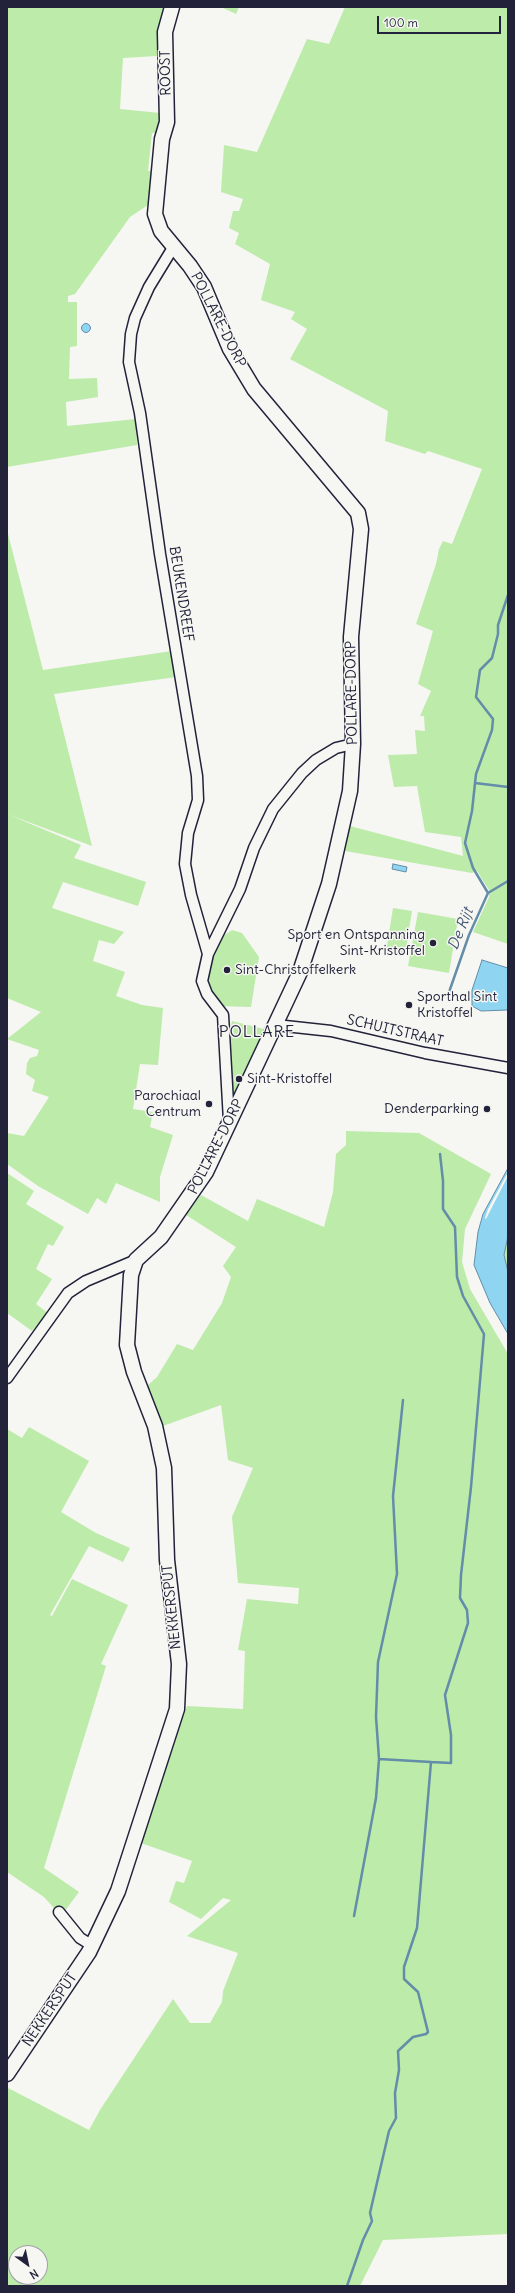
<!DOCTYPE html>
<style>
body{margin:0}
#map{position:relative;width:515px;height:2293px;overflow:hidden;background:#f6f6f2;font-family:Delius,sans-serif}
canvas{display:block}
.frame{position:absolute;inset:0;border:8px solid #22223b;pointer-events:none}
.north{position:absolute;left:8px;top:2245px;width:40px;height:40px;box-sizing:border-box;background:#f6f6f2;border:1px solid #a1a1a9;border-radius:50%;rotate:147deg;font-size:11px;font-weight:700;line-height:16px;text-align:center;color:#22223b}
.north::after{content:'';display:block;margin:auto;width:14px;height:18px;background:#22223b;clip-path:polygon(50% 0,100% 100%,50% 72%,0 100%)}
.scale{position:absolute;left:377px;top:16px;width:124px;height:18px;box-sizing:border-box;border:2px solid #22223b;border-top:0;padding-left:5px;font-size:12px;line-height:14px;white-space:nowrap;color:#22223b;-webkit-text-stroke:3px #f6f6f2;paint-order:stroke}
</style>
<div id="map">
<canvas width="515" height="2293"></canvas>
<div class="frame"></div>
<div class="north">N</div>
<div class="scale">100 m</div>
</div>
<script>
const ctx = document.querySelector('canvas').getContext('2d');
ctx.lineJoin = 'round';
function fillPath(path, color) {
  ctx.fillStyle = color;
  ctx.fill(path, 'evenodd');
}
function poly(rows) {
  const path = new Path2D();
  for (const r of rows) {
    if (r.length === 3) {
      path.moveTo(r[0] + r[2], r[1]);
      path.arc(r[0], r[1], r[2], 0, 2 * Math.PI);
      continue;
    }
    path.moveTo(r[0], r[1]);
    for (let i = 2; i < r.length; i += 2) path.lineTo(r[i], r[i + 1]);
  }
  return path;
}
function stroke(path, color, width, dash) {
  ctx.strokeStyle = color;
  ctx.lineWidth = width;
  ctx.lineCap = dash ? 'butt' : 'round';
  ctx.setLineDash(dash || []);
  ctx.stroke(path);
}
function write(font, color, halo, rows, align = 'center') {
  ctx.font = font + ' Delius,sans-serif';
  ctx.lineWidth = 3;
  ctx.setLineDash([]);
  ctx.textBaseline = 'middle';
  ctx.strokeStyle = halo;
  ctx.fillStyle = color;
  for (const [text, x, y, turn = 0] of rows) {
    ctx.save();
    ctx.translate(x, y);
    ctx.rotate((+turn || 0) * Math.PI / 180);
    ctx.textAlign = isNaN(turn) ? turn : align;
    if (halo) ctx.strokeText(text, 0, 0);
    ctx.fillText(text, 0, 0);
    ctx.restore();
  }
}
const green = poly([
 [7,7,167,7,157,56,123,58,120,109,160,113,157,133,152,133,148,171,152,171,148,205,130,217,75,294,68,296,68,302,77,302,77,346,70,347,69,379,97,378,98,397,66,402,67,426,136,419,137,445,7,467],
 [221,7,239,7,236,14],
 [345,7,508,7,508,944,473,932,489,897,489,890,477,871,472,873,345,851,350,826,463,856,461,837,425,832,417,786,394,787,388,755,417,754,415,730,425,731,424,716,420,716,431,691,418,684,433,631,416,624,436,564,439,549,443,541,452,544,482,469,428,451,425,454,385,441,388,411,290,359,307,329,291,319,295,312,261,300,270,264,235,244,239,233,229,228,233,211,239,211,243,199,221,192,224,145,257,152,307,39,329,44],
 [7,530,43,670,172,651,176,677,54,694,92,846,7,814],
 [7,814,81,845,74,858,146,882,138,906,63,882,52,908,124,932,114,944,99,940,93,961,125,972,116,996,142,1005,163,1008,158,1065,140,1064,133,1109,153,1112,150,1127,173,1135,160,1177,160,1202,116,1183,106,1204,97,1198,88,1214,38,1186,7,1164,7,1133,24,1136,49,1097,32,1091,35,1080,26,1074,27,1063,30,1058,37,1056,39,1050,7,1039,41,1012,7,998],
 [393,908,412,911,405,955,386,952],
 [418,912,458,919,449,973,408,966],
 [232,930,242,933,259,957,251,1007,218,1006,206,988,209,962,223,936],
 [232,1021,268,1030,234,1099,232,1098,230,1075,230,1029],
 [346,1131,419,1133,491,1174,465,1229,462,1262,470,1289,508,1354,508,2234,383,2240,360,2286,7,2286,8,2088,89,2130,100,2110,173,1999,190,2023,210,2023,222,2002,223,1991,238,1953,187,1936,231,1900,223,1898,201,1919,169,1902,176,1881,184,1883,192,1861,141,1843,187,1706,243,1709,245,1651,238,1650,247,1599,298,1604,299,1588,238,1583,232,1517,253,1468,228,1460,221,1405,163,1426,147,1386,157,1377,177,1344,193,1350,222,1303,231,1277,223,1266,236,1247,186,1215,201,1195,248,1221,257,1199,324,1227,333,1192,336,1154,346,1145],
 [16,2253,40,2253,40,2277,16,2277],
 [7,1173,34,1191,26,1204,64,1227,53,1246,48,1244,36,1269,52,1279,36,1304,48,1313,32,1331,7,1313],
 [508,1236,508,1272,504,1255],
 [29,1427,89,1461,61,1512,96,1533,130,1548,123,1562,89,1546,50,1615,52,1616,72,1579,128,1605,101,1664,106,1666,44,1868,79,1892,61,1916,44,1897,7,1872,7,1429,22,1438]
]);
const water = poly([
 [86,328,4.5],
 [393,864,407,867,406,872,392,869,393,864],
 [482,960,508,968,508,1010,481,1011,472,1006,472,990,482,960],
 [508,1168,508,1236,504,1255,508,1272,508,1334,490,1303,474,1265,478,1232,483,1214,508,1168]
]);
const pier = poly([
 [508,1172,508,1176,486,1219,485,1218,488,1209]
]);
const stream = poly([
 [475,783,508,787],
 [488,893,473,868,465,843,472,811,476,774,492,730,493,719,476,697,480,670,492,658,498,634,498,625,508,595],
 [448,995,469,935,488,893,508,881],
 [403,1400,393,1496,397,1574,378,1662,376,1717,379,1759,431,1762],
 [354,1916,376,1798,379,1759],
 [347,2286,363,2240,372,2221,370,2213,373,2200,389,2131,396,2118,395,2093,399,2070,398,2051,413,2037,426,2034,428,2032,418,1992,404,1979,404,1967,417,1928,431,1762,451,1763,451,1735,445,1695,468,1623,467,1610,460,1598,461,1575,471,1487,484,1334,463,1296,457,1277,455,1227,443,1209,443,1181,440,1154]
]);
const street = poly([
 [174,246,149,287,135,318,131,334,129,362,140,413,160,554,197,776,198,800,188,833,185,864,191,895,208,954],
 [276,1025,331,1031,425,1053,508,1068],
 [229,1121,223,1015,207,994,202,981,208,954,240,889,254,848,273,809,302,773,316,760,336,748,353,744],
 [7,1378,68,1293,86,1281,136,1260],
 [59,1912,80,1938,93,1946]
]);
const secondary = poly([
 [7,2074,89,1952,118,1891,177,1709,179,1664,167,1560,164,1468,155,1426,134,1372,127,1345,131,1275,136,1260,161,1237,206,1172,300,972,329,884,350,791,353,744,351,637,361,529,358,513,254,389,230,349,204,287,190,266,161,231,155,214,162,139,167,122,165,32,172,7]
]);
const markers = [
 [433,943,4,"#22223b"],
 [227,970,4,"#22223b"],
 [409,1005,4,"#22223b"],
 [239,1079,4,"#22223b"],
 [209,1104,4,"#22223b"],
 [487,1109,4,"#22223b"]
];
const streetNames = [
 ["ROOST",166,73,-91],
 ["POLLARE-DORP",218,320,63],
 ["BEUKENDREEF",181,594,81],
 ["POLLARE-DORP",352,693,-91],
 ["SCHUITSTRAAT",395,1031,13],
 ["POLLARE-DORP",216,1147,-63],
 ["NEKKERSPUT",172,1607,-96],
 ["NEKKERSPUT",50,2010,-56]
];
const poiNames = [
 ["Sport en Ontspanning",425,935],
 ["Sint-Kristoffel",425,951],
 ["Sint-Christoffelkerk",235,970,"left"],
 ["Sporthal Sint",417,997,"left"],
 ["Kristoffel",417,1013,"left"],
 ["Sint-Kristoffel",247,1079,"left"],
 ["Parochiaal",201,1096],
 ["Centrum",201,1112],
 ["Denderparking",479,1109]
];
const waterNames = [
 ["De Rijt",461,929,-68]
];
const quarterNames = [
 ["POLLARE",257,1032]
];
fillPath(green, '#bdebaa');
fillPath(water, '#8fd4f1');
stroke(water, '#638da8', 1);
fillPath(pier, '#f6f6f2');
stroke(stream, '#638da8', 2.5);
stroke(street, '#22223b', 13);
stroke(secondary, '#22223b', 17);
stroke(street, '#f6f6f2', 10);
stroke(secondary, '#f6f6f2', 14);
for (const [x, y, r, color] of markers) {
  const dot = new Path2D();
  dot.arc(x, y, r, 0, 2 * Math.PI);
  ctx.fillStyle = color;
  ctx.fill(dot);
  stroke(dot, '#f6f6f2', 1.5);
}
write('14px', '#22223b', '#f6f6f2', streetNames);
write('14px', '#22223b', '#f6f6f2', poiNames, 'right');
write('italic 15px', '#435772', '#f6f6f2', waterNames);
ctx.letterSpacing = '1px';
write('16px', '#22223b', '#f6f6f2', quarterNames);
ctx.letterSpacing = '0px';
</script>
